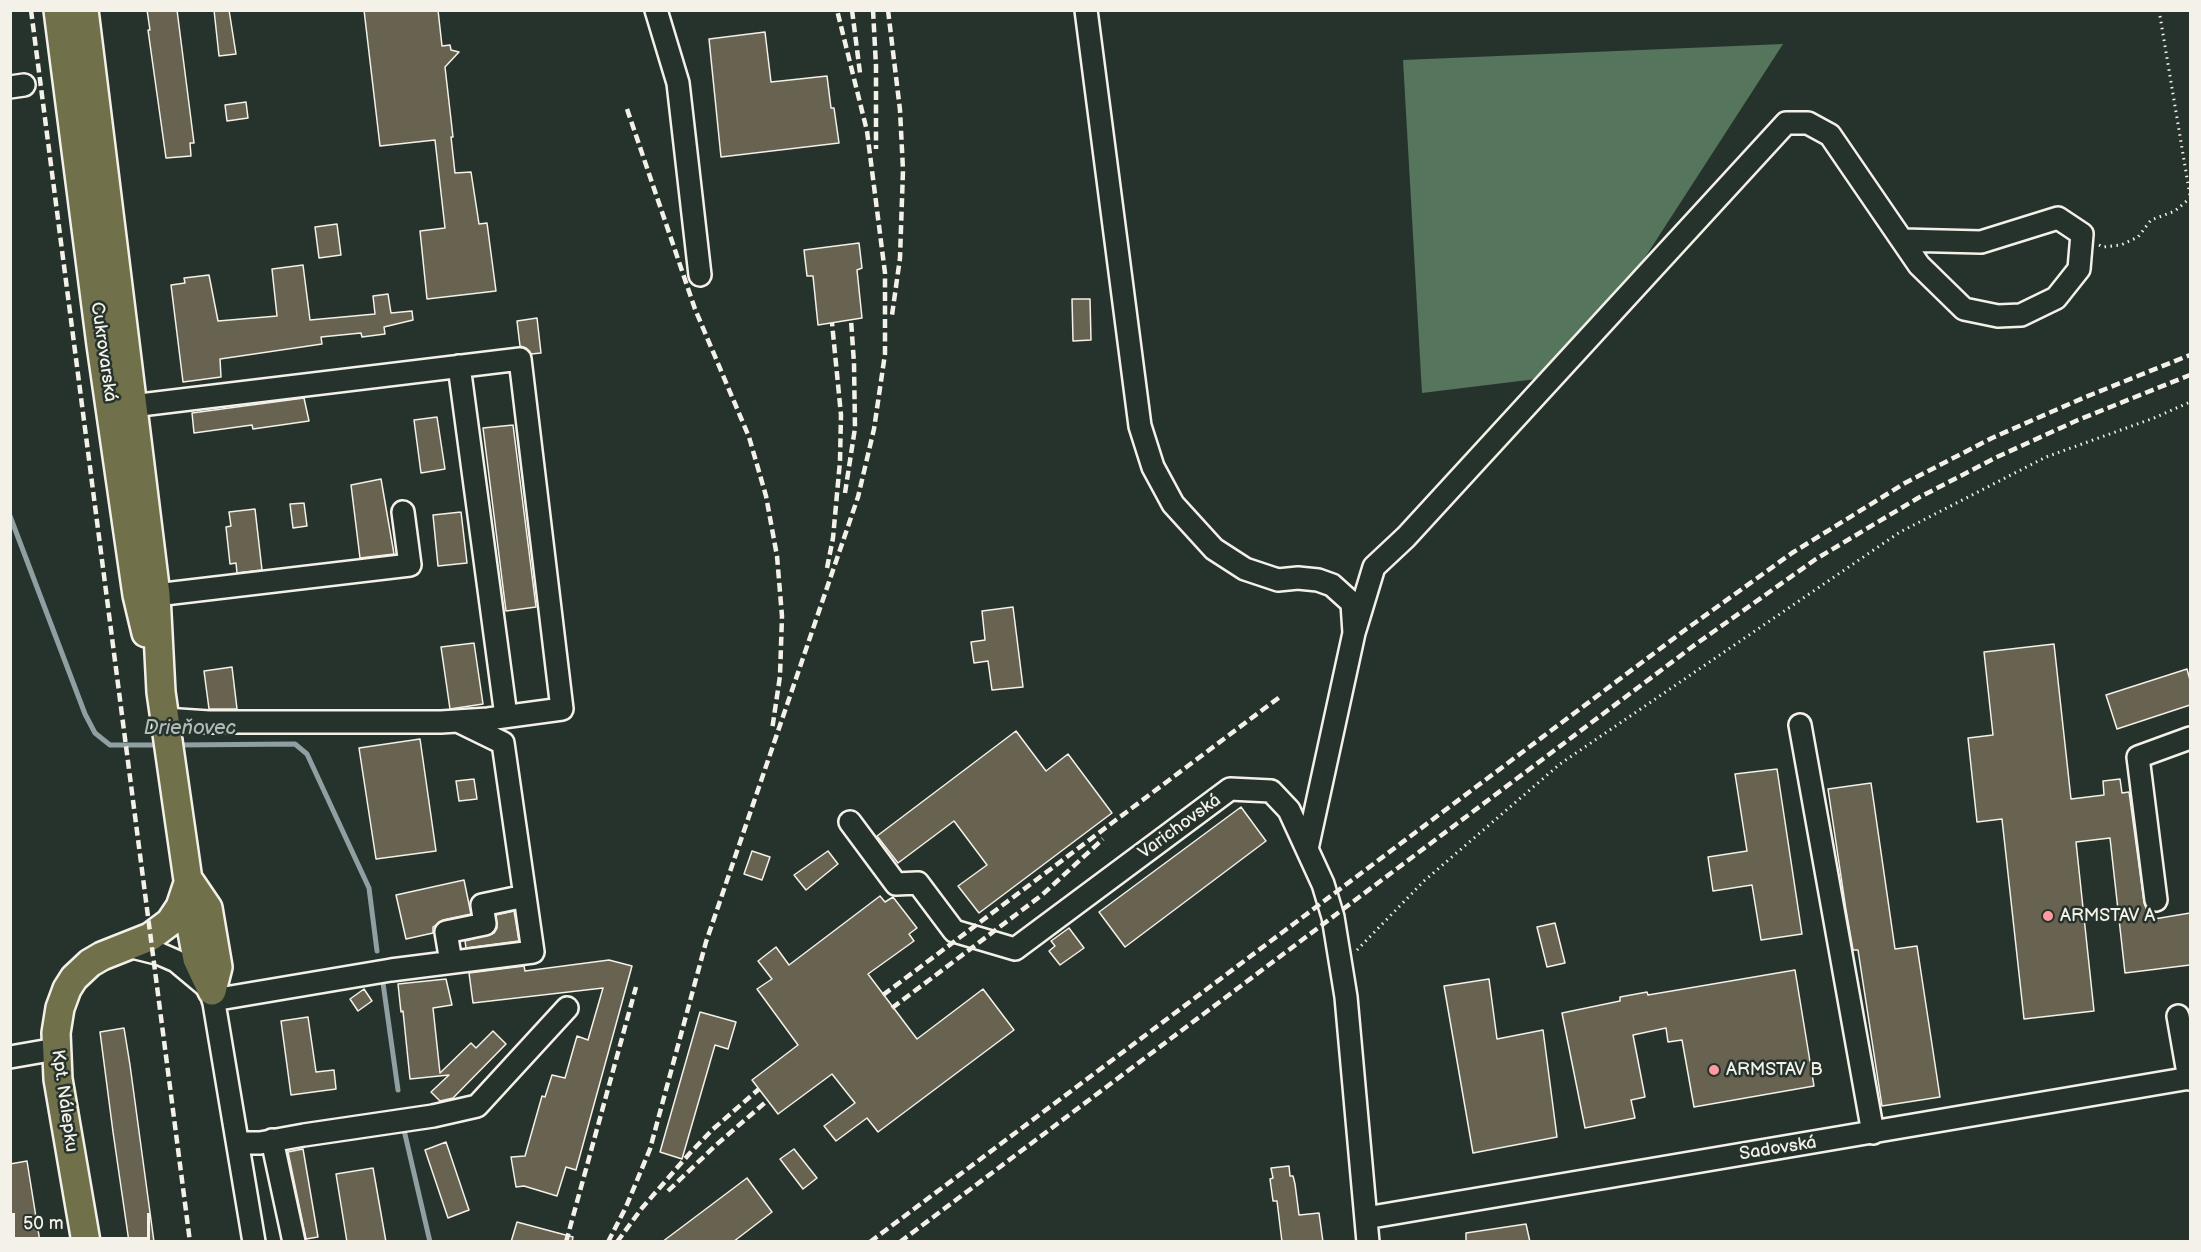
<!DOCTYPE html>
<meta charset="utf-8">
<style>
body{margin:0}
#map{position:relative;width:2201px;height:1252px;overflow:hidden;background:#26332d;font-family:"Balsamiq Sans",sans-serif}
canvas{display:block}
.frame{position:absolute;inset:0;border:12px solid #f4f1e8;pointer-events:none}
.scale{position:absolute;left:12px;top:1213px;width:138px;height:27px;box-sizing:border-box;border:3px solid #f4f1e8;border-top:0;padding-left:8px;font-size:18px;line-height:21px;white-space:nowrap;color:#f4f1e8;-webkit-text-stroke:4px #26332d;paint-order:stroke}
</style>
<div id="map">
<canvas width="2201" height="1252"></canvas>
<div class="frame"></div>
<div class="scale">50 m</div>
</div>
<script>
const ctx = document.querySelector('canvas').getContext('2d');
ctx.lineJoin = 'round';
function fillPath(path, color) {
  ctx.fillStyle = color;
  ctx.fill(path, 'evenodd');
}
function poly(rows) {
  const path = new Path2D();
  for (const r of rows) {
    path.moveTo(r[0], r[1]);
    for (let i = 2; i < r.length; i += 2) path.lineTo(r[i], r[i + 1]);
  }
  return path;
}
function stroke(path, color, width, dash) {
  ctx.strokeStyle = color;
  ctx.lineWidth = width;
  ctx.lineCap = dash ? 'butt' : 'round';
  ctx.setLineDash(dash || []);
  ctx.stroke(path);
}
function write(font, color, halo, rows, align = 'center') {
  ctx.font = font + ' "Balsamiq Sans",sans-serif';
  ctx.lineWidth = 5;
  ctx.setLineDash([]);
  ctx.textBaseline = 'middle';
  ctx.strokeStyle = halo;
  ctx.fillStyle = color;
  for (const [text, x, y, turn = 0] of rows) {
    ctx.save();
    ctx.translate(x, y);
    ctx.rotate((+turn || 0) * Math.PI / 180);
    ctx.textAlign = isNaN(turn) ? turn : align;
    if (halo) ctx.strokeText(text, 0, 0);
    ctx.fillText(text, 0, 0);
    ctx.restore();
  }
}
const green = poly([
 [1783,44,1569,375,1422,393,1403,60]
]);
const stream = poly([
 [10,516,85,714,95,733,110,745,162,745],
 [177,745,295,744,307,754,369,888,377,951],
 [383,983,398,1090],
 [404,1130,430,1242]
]);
const building = poly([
 [147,10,177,10,194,143,190,143,191,156,166,158,148,30,150,30,147,10],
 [214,10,229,10,236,54,219,56,214,10],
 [364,10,438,10,442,46,450,45,451,50,459,52,445,67,453,137,451,137,455,173,471,172,479,224,487,223,496,291,427,299,420,231,445,228,435,140,380,146,364,10],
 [765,32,771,82,827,76,831,108,834,108,839,143,721,157,709,39,765,32],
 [246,102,248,118,227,121,225,105,246,102],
 [337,224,341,255,319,258,315,227,337,224],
 [859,243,862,268,857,270,862,318,818,325,813,276,807,276,804,250,859,243],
 [303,265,310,320,375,314,373,296,388,294,391,313,412,311,413,320,384,327,385,334,362,337,361,333,321,337,322,344,220,359,221,377,183,382,171,285,185,283,184,278,209,275,218,321,277,316,272,269,303,265],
 [1072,299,1090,299,1091,340,1073,341,1072,299],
 [537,318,541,353,531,354,526,348,520,346,517,321,537,318],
 [304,398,309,421,253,429,252,425,194,433,192,413,304,398],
 [437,417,445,469,421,473,414,420,437,417],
 [513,425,536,607,506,611,483,428,513,425],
 [381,479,394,554,360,558,351,485,381,479],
 [304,503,307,526,293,528,290,504,304,503],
 [255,509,262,570,237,573,236,563,230,564,226,527,231,526,229,512,255,509],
 [461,512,467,563,438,566,433,515,461,512],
 [1013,607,1023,687,992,690,988,661,974,663,971,642,985,640,982,611,1013,607],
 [474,643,483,704,450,709,441,647,474,643],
 [2054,644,2071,799,2104,795,2103,781,2120,779,2122,793,2129,792,2144,902,2146,908,2153,912,2154,919,2190,913,2190,965,2125,973,2110,838,2076,842,2094,1011,2024,1019,2002,819,1977,822,1968,738,1993,735,1984,652,2054,644],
 [232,667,237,709,209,709,204,671,232,667],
 [2187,669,2190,680,2190,705,2117,729,2106,695,2187,669],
 [1016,731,1046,771,1068,754,1112,813,979,913,958,886,987,865,954,821,898,863,877,836,1016,731],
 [420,739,436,851,376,859,359,748,420,739],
 [1777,769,1802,934,1761,940,1752,885,1713,891,1708,857,1747,851,1735,774,1777,769],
 [474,779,477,799,459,801,456,781,474,779],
 [1871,783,1895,949,1917,946,1940,1097,1882,1106,1858,950,1853,950,1846,910,1828,789,1871,783],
 [1241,807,1266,841,1125,947,1099,912,1241,807],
 [752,851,770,857,762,880,744,874,752,851],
 [828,851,838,864,806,890,794,875,828,851],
 [464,880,471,914,443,920,433,927,433,933,406,939,396,895,464,880],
 [880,896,885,902,893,897,917,928,909,934,914,941,868,974,917,1039,983,989,1014,1030,878,1132,867,1118,836,1141,824,1126,855,1103,832,1074,778,1114,752,1080,798,1045,757,989,772,979,758,961,776,947,789,965,880,896],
 [514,911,519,941,466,948,465,941,494,933,497,928,496,915,514,911],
 [1555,923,1565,963,1547,967,1537,927,1555,923],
 [1069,928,1084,948,1060,965,1049,951,1055,946,1051,941,1069,928],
 [609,960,632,966,576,1170,566,1167,557,1196,524,1186,516,1187,511,1157,525,1156,542,1096,545,1097,552,1075,565,1078,577,1036,588,1040,603,988,473,1003,469,973,524,966,525,971,609,960],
 [1795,970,1814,1086,1694,1107,1682,1040,1668,1042,1666,1028,1633,1035,1645,1097,1631,1100,1635,1118,1585,1128,1562,1013,1620,1001,1620,997,1647,992,1648,995,1795,970],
 [446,979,452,1005,433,1008,440,1073,471,1043,476,1048,493,1031,506,1044,453,1098,440,1101,431,1092,449,1075,410,1079,403,1011,401,1012,398,984,446,979],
 [1489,979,1497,1039,1543,1030,1557,1137,1473,1153,1444,986,1489,979],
 [364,989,372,1001,358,1011,350,999,364,989],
 [700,1012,736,1022,728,1049,715,1045,682,1159,660,1152,700,1012],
 [308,1017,316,1072,334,1070,336,1089,291,1095,281,1021,308,1017],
 [124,1028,130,1065,154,1242,129,1242,113,1132,100,1032,124,1028],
 [446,1142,469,1210,448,1218,425,1150,446,1142],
 [303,1149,318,1237,306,1239,288,1152,303,1149],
 [794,1149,817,1178,803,1189,780,1159,794,1149],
 [27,1161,40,1242,12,1242,10,1230,10,1164,27,1161],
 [1289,1166,1290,1176,1293,1176,1295,1184,1299,1215,1319,1213,1323,1242,1282,1242,1277,1201,1273,1201,1270,1179,1273,1178,1271,1168,1289,1166],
 [373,1168,386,1242,347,1242,336,1174,373,1168],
 [747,1178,772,1212,733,1242,662,1242,747,1178],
 [517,1222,573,1237,572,1242,511,1242,517,1222],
 [1526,1224,1530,1242,1466,1242,1466,1233,1526,1224]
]);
const path = poly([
 [2159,10,2190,196],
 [2099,245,2103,247,2121,245,2138,237,2151,220,2175,211,2190,198],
 [1357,950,1424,881,1560,764,1900,532,2046,457,2154,418,2190,402]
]);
const minor = poly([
 [656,10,678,83,700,275],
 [1086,10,1140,426,1153,467,1173,504,1214,549,1245,569,1278,580,1298,578,1318,580,1332,585,1352,603,1354,633,1307,849],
 [10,87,24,85],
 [459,366,506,716],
 [132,406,520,359,562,709,488,719,441,722,209,722,164,719],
 [156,595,410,565,403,512],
 [1354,633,1374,567,1406,537,1786,123,1808,123,1830,135,1919,265,1964,309,1998,316,2021,315,2056,298,2079,269,2082,234,2058,218,1981,242,1902,240],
 [1800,725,1873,1133],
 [850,822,896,884,918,883,954,931,1015,949,1230,789,1271,791,1289,810,1323,884,1333,917,1346,997,1368,1242],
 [2156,900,2138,757,2190,738],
 [128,946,160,954,176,961,212,991,254,1242],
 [451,962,446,932,485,924,482,905,525,896],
 [213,1000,391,970,533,952,503,743,460,722],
 [2178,1016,2189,1079],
 [10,1057,56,1049],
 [272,1140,294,1242],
 [238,1143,260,1143,304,1135,433,1116,477,1106,567,1008],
 [1366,1218,2190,1078]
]);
const major = poly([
 [58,10,101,345,137,595,146,633],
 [84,10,156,595,161,692,188,880,190,921,197,959,212,991],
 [191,883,208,908,218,967,212,991],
 [86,1242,58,1079,56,1033,60,1008,67,989,74,978,90,963,102,956,150,937,170,922,180,907,187,886]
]);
const rail = poly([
 [31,10,190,1242],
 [852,10,860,73],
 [873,10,876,66,876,149],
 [888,10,900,110,903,170,900,258,892,315],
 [627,109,695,309,749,437,766,496,777,556,782,616,780,676,772,730],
 [845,493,855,428,854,363,851,320],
 [827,568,833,538,840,461,841,415,832,323],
 [883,995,1281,696],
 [892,1008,1042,895,1103,839],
 [668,1191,716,1145,768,1100],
 [566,1242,636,987],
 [608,1242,626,1207,650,1149,706,942,858,497,874,429,885,354,885,273,867,131,837,10],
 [617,1242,642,1208,690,1153,712,1130,759,1089],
 [870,1242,1685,630,1792,553,1905,483,1992,438,2083,398,2190,355],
 [900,1242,1696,644,1816,559,1918,498,1997,457,2078,420,2190,375]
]);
const markers = [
 [2048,916,6,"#ff9aa2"],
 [1714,1070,6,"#ff9aa2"]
];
const streetNames = [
 ["Cukrovarská",103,352,82],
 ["Varichovská",1180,827,-36],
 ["Kpt. Nálepku",64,1101,82],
 ["Sadovská",1778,1149,-9]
];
const poiNames = [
 ["ARMSTAV A",2060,916],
 ["ARMSTAV B",1726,1070]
];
const waterNames = [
 ["Drieňovec",190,729]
];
fillPath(green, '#56755d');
stroke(stream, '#909fa2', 5);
fillPath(building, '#686351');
stroke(building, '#f4f1e8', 1.5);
stroke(minor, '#f4f1e8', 26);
stroke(major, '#f4f1e8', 32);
stroke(path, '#f4f1e8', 3, [1.5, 4.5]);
stroke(minor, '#26332d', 21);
stroke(major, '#70704a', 27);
stroke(rail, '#f4f1e8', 4.5, [9, 4.5]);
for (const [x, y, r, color] of markers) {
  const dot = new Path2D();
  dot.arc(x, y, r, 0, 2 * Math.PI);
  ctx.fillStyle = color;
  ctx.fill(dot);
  stroke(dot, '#26332d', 2);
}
write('18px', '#f4f1e8', '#26332d', streetNames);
write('18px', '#f4f1e8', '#26332d', poiNames, 'left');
write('italic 20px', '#b1bbb9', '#26332d', waterNames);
</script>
